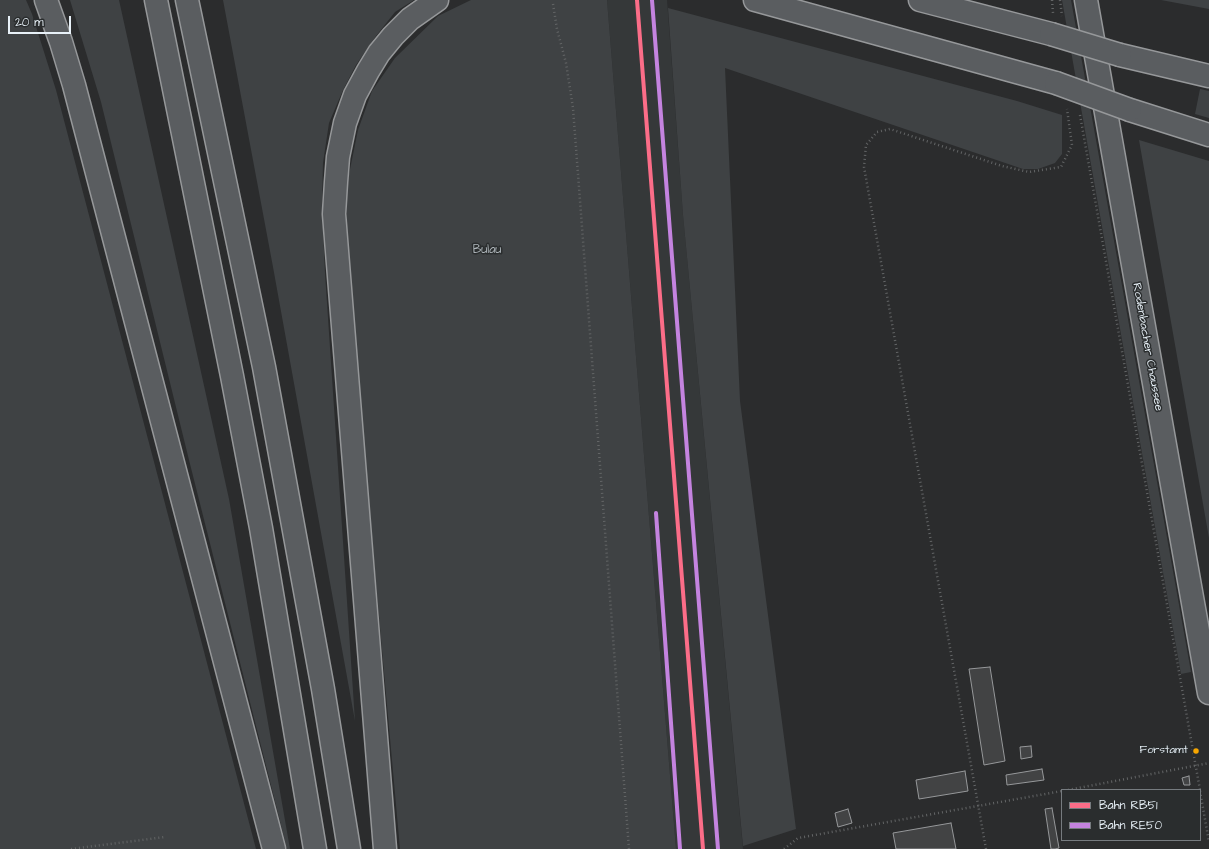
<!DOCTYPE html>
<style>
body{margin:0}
#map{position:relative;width:1209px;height:849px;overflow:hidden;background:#2b2c2d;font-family:"Architects Daughter",sans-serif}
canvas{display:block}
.legend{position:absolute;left:1061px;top:789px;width:140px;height:52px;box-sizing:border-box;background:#2a2d2e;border:1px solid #767b7f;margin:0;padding:5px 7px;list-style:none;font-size:12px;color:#e8f1f8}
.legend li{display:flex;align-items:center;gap:8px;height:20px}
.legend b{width:20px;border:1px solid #767b7f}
.scale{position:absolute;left:8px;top:16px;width:63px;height:18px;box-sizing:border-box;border:2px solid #e8f1f8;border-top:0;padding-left:5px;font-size:12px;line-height:14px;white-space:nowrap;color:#e8f1f8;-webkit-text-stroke:3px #2a2d2e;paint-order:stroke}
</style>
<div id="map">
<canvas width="1209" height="849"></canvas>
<ul class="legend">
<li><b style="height:5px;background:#fb6d88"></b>Bahn RB51</li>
<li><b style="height:5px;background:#c483df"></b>Bahn RE50</li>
</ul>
<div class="scale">20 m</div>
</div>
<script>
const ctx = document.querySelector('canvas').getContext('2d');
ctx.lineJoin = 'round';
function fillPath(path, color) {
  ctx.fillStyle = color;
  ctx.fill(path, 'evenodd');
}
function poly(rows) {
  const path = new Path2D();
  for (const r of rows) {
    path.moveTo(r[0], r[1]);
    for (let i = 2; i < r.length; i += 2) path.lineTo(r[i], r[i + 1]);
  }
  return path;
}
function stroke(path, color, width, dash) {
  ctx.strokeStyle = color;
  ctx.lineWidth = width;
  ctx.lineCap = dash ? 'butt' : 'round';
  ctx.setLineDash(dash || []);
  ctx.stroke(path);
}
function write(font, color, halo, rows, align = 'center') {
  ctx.font = font + ' "Architects Daughter",sans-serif';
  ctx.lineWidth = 3;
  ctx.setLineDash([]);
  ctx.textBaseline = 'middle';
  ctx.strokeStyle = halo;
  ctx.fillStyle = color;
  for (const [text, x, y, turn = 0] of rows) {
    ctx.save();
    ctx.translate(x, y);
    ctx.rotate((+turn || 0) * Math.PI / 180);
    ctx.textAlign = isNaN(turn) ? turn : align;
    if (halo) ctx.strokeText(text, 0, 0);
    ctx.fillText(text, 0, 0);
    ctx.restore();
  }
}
const built = poly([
 [607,0,667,0,683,215,743,849,676,849]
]);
const green = poly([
 [0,0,26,0,32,14,56,90,256,849,0,849],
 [70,0,119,0,229,499,290,849,287,849,189,460,101,102],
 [223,0,414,0,395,12,376,36,356,65,343,90,329,123,323,163,322,205,325,273,355,721,273,267],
 [471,0,607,0,676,849,400,849,346,250,347,184,358,130,372,91,395,58,438,16],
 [1062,0,1071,0,1191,672,1181,674],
 [1161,0,1209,0,1209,9],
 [668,8,1017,101,1062,115,1062,154,1055,163,1038,169,1023,169,725,68,740,401,796,829,743,846,683,215],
 [1200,89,1209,91,1209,118,1195,114],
 [1139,140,1209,161,1209,538]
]);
const building = poly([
 [990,667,1005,761,984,765,969,669,990,667],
 [1031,746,1032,757,1021,759,1020,747,1031,746],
 [1042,769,1044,780,1007,785,1006,775,1042,769],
 [965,771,968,791,919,799,916,780,965,771],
 [1189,776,1190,785,1184,785,1182,778,1189,776],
 [1052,808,1059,848,1055,849,1051,849,1045,809,1052,808],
 [848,809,852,823,838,827,835,813,848,809],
 [951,823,956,849,896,849,893,833,951,823]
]);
const path = poly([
 [1052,0,1053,13],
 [1060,0,1062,16],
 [553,4,557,29,566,63,573,108,629,849],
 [1080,115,1200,790],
 [1068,790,1209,763],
 [1200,791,1209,842],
 [71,849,165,837],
 [784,849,798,838,1062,791],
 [986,849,864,167,866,145,877,132,890,129,1002,166,1029,172,1061,167,1072,145,1067,109]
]);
const secondary = poly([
 [1086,0,1209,693]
]);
const trunk = poly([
 [156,0,232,376,261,528,315,849],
 [187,0,264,367,323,689,349,849]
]);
const motorway = poly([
 [46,0,61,42,74,85,274,849],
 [755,0,1056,83],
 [920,0,1051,34],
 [1120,55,1209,76],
 [1130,110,1209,135],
 [385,849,334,214,336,182,338,157,345,123,355,95,368,71,379,53,393,36,410,19,437,0]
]);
const motorwayBridge = poly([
 [1051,34,1120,55],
 [1056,83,1130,110]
]);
const rail1 = poly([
 [637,0,703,849]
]);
const rail2 = poly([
 [652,0,718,849],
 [656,513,680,849]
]);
const markers = [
 [1196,751,3.5,"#f7a600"]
];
const busNames = [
 ["Forstamt",1188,751]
];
const parkNames = [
 ["Bulau",487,250]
];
const streetNames = [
 ["Rodenbacher Chaussee",1147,347,80]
];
fillPath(built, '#353839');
fillPath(green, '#3f4244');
fillPath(building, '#424344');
stroke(building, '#96989a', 1);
stroke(secondary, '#96989a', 25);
stroke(trunk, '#96989a', 25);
stroke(motorway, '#96989a', 25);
stroke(path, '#636566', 2.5, [1, 3]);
stroke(secondary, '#5a5d60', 22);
stroke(trunk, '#5a5d60', 22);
stroke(motorway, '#5a5d60', 22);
stroke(motorwayBridge, '#96989a', 25, []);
stroke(motorwayBridge, '#5a5d60', 22);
stroke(rail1, '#fb6d88', 4);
stroke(rail2, '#c483df', 4);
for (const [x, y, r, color] of markers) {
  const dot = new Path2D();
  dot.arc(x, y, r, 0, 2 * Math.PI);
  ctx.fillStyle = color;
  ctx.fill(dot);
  stroke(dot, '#2a2d2e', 1.5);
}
write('11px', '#e8f1f8', '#2a2d2e', busNames, 'right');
write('12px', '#aeb5ba', '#2a2d2e', parkNames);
write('12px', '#e8f1f8', '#2a2d2e', streetNames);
</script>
